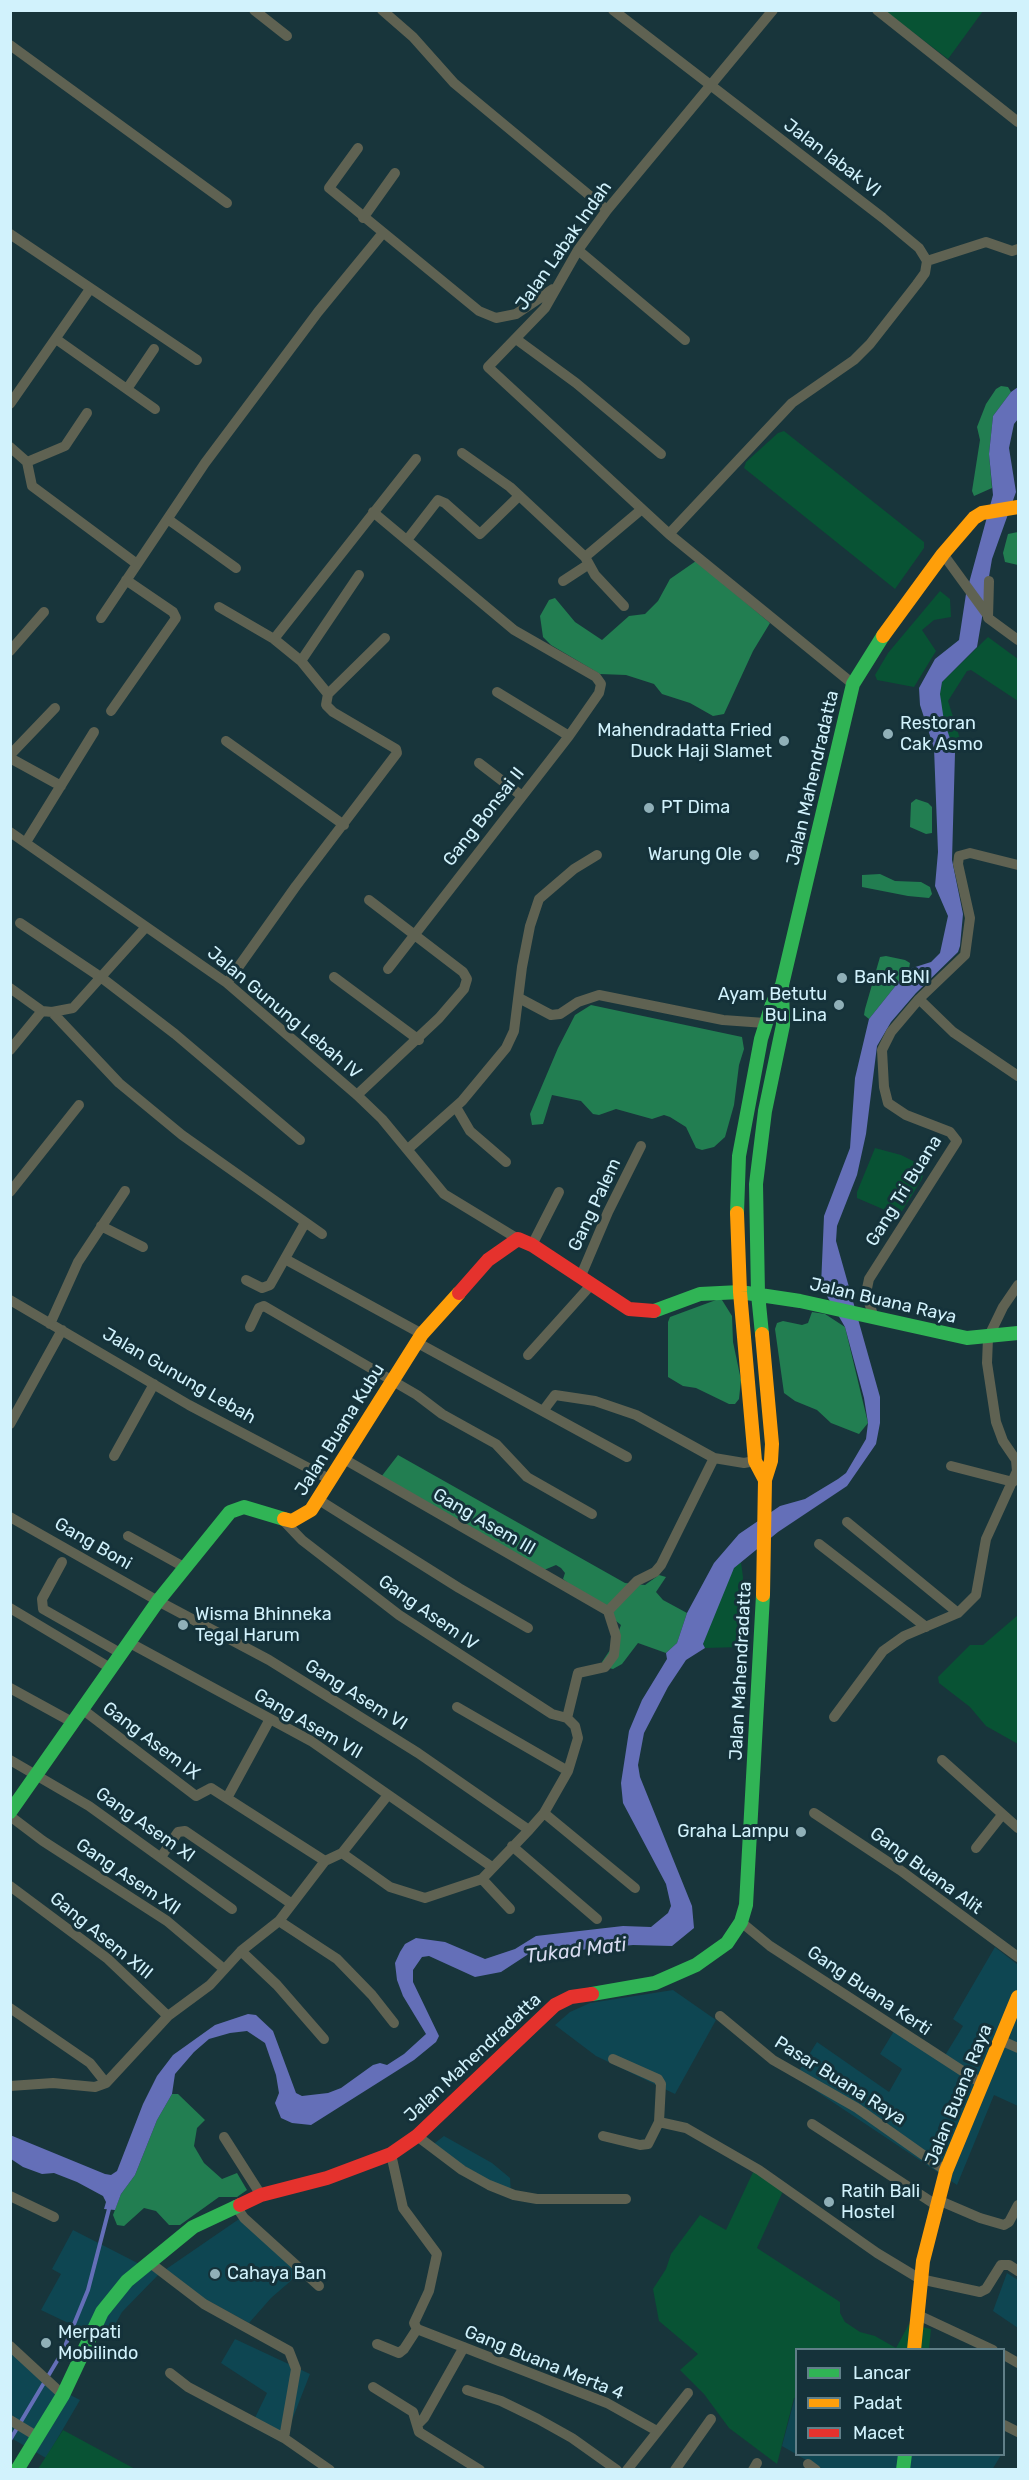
<!DOCTYPE html>
<style>
body{margin:0}
#map{position:relative;width:1029px;height:2480px;overflow:hidden;background:#18353b;font-family:Rubik,sans-serif}
canvas{display:block}
.frame{position:absolute;inset:0;border:12px solid #d1f2fc;pointer-events:none}
.legend{position:absolute;left:795px;top:2348px;width:210px;height:108px;box-sizing:border-box;background:#15323a;border:2px solid #607f88;margin:0;padding:8px 10px;list-style:none;font-size:18px;color:#d1f2fc}
.legend li{display:flex;align-items:center;gap:12px;height:30px}
.legend b{width:30px;border:2px solid #607f88}
</style>
<div id="map">
<canvas width="1029" height="2480"></canvas>
<div class="frame"></div>
<ul class="legend">
<li><b style="height:8px;background:#30b455"></b>Lancar</li>
<li><b style="height:8px;background:#ff9f0a"></b>Padat</li>
<li><b style="height:8px;background:#e5322d"></b>Macet</li>
</ul>
</div>
<script>
const ctx = document.querySelector('canvas').getContext('2d');
ctx.lineJoin = 'round';
function fillPath(path, color) {
  ctx.fillStyle = color;
  ctx.fill(path, 'evenodd');
}
function poly(rows) {
  const path = new Path2D();
  for (const r of rows) {
    path.moveTo(r[0], r[1]);
    for (let i = 2; i < r.length; i += 2) path.lineTo(r[i], r[i + 1]);
  }
  return path;
}
function stroke(path, color, width, dash) {
  ctx.strokeStyle = color;
  ctx.lineWidth = width;
  ctx.lineCap = dash ? 'butt' : 'round';
  ctx.setLineDash(dash || []);
  ctx.stroke(path);
}
function write(font, color, halo, rows, align = 'center') {
  ctx.font = font + ' Rubik,sans-serif';
  ctx.lineWidth = 6;
  ctx.setLineDash([]);
  ctx.textBaseline = 'middle';
  ctx.strokeStyle = halo;
  ctx.fillStyle = color;
  for (const [text, x, y, turn = 0] of rows) {
    ctx.save();
    ctx.translate(x, y);
    ctx.rotate((+turn || 0) * Math.PI / 180);
    ctx.textAlign = isNaN(turn) ? turn : align;
    if (halo) ctx.strokeText(text, 0, 0);
    ctx.fillText(text, 0, 0);
    ctx.restore();
  }
}
const built = poly([
 [995,1947,1018,1965,1018,2106,994,2095,957,2185,795,2077,817,2042,889,2092,902,2069,880,2054,894,2031,941,2062,963,2026,953,2019],
 [673,1990,716,2020,675,2094,596,2056,555,2025,570,2012,590,2003],
 [444,2136,492,2163,510,2178,511,2194,431,2146],
 [242,2217,301,2272,271,2298,249,2323,159,2274,122,2312,106,2341,41,2310,61,2274,52,2269,73,2230,159,2274],
 [1007,2273,1018,2280,1018,2328,993,2311],
 [235,2339,310,2374,283,2443,251,2426,267,2393,221,2363],
 [10,2351,49,2384,80,2400,46,2458,11,2438],
 [795,2397,796,2398,796,2454,782,2446],
 [797,2455,1001,2455,992,2470,823,2469]
]);
const green = poly([
 [885,11,983,11,948,59],
 [784,431,924,542,924,548,895,589,744,468,746,462,778,433],
 [940,591,950,599,951,617,934,620,922,630,936,651,914,687,877,680,875,675,888,653],
 [988,637,1018,659,1018,701,971,670,967,671,948,701,960,739,955,753,942,718,940,694,942,682],
 [875,1148,901,1155,925,1167,922,1179,899,1216,857,1198,857,1192],
 [741,1562,743,1577,740,1647,705,1648,703,1644,724,1586,734,1568],
 [1018,1615,1018,1744,986,1726,970,1707,939,1683,938,1677,970,1645,983,1645],
 [754,2170,784,2189,757,2248,840,2302,840,2313,845,2322,860,2332,875,2336,896,2348,909,2324,931,2329,929,2349,796,2350,796,2398,794,2398,777,2464,729,2428,704,2394,680,2370,698,2354,659,2321,653,2289,666,2269,671,2254,700,2215,726,2230],
 [63,2430,135,2469,38,2469]
]);
const forest = poly([
 [1001,386,1008,387,1011,392,993,416,989,454,992,488,974,496,972,491,980,440,977,427,986,404,996,389],
 [1018,532,1018,565,1005,562,1003,553,1008,534],
 [696,561,770,623,753,651,724,714,713,716,690,703,662,694,654,684,626,675,600,674,551,645,543,637,540,616,549,600,555,598,575,622,602,640,629,616,645,614,658,601,670,579],
 [916,799,928,803,932,807,932,833,926,834,910,827,911,803],
 [880,874,895,881,921,882,930,887,932,894,929,898,908,896,862,887,862,875],
 [886,956,905,960,910,963,909,969,869,1019,864,1015,865,1009,880,957],
 [591,1005,742,1037,744,1049,739,1065,734,1105,725,1137,714,1147,702,1150,696,1148,686,1127,670,1117,664,1115,652,1119,616,1109,599,1115,593,1114,581,1101,552,1095,543,1124,532,1125,530,1114,558,1048,575,1015],
 [716,1300,722,1300,732,1316,733,1342,741,1380,739,1399,735,1404,729,1404,696,1388,683,1386,668,1377,668,1322,670,1317],
 [812,1312,825,1314,845,1327,868,1423,859,1434,831,1423,817,1410,795,1401,784,1393,775,1329,777,1323,783,1321,802,1325,808,1323],
 [398,1455,625,1583,645,1585,659,1575,666,1577,656,1592,663,1600,687,1613,677,1643,666,1653,638,1643,622,1664,613,1669,605,1667,602,1662,614,1644,621,1625,563,1579,565,1573,561,1568,556,1565,544,1570,381,1477],
 [172,2094,178,2094,205,2120,197,2128,194,2146,204,2163,222,2179,237,2173,247,2190,237,2197,219,2197,180,2225,169,2225,156,2211,144,2208,124,2226,117,2225,113,2215,121,2194,135,2175,157,2120]
]);
const water = poly([
 [1018,387,1018,419,1014,424,1009,448,1016,492,992,559,977,647,942,682,940,694,944,721,955,753,952,860,963,914,960,946,958,952,916,993,891,1022,877,1046,866,1134,857,1175,837,1226,836,1241,880,1397,880,1423,876,1444,847,1486,778,1532,734,1568,703,1644,705,1648,686,1660,668,1687,644,1733,638,1765,640,1777,692,1906,694,1928,672,1946,633,1945,527,1955,501,1972,475,1977,429,1956,422,1957,413,1970,413,1982,439,2036,436,2042,414,2060,311,2125,292,2123,281,2118,275,2103,279,2093,276,2075,265,2043,247,2031,230,2033,209,2039,194,2052,175,2074,172,2094,157,2120,135,2175,121,2194,115,2210,104,2209,106,2202,103,2196,77,2182,54,2173,42,2174,23,2167,11,2159,10,2135,105,2174,111,2175,117,2171,143,2104,157,2076,173,2055,215,2025,248,2014,256,2015,273,2031,296,2093,302,2096,328,2093,341,2088,373,2065,380,2063,387,2065,404,2054,426,2034,403,1996,397,1980,395,1963,400,1952,405,1944,416,1938,445,1942,485,1959,515,1949,536,1936,623,1926,651,1927,668,1913,671,1906,666,1884,623,1803,621,1783,629,1731,642,1700,667,1659,666,1653,677,1643,687,1613,714,1563,739,1534,780,1506,805,1499,838,1479,846,1473,866,1439,868,1423,864,1398,845,1327,821,1286,824,1216,850,1148,855,1078,869,1019,909,969,931,962,940,953,948,916,935,886,938,852,934,748,920,705,919,688,935,659,959,640,966,594,993,495,989,454,993,416,1011,392]
]);
const stream = poly([
 [10,2440,63,2351,88,2290,110,2205]
]);
const street = poly([
 [254,10,287,36],
 [382,10,413,37,454,83,607,210],
 [613,10,883,218,919,248,927,261],
 [773,10,607,210,578,250,545,308,488,367,669,534,853,684],
 [877,10,1018,122],
 [10,45,227,203],
 [358,148,329,188,479,311,496,318,516,314,553,289],
 [363,218,395,173],
 [10,234,197,360],
 [578,250,685,340],
 [927,261,986,242,1012,251,1018,249],
 [56,339,155,409],
 [516,339,576,383,661,454],
 [127,389,154,349],
 [10,404,90,289],
 [10,447,27,462],
 [462,453,510,487,585,557,642,509],
 [27,462,32,486,137,564],
 [27,462,65,446,87,413],
 [373,512,514,630,596,677,601,684,599,693,569,736,388,969],
 [169,520,236,568],
 [669,534,792,403,854,360,870,344,917,284,925,273,927,261],
 [407,540,438,500,445,503,480,534,519,496],
 [943,554,986,613],
 [585,557,595,575,624,606],
 [563,581,589,564],
 [989,581,988,618,1018,640],
 [219,607,274,639,301,661,328,694,326,705,333,712,396,749,397,753,296,886,227,983],
 [101,618,205,463,318,312,382,234],
 [274,639,416,459],
 [10,651,44,612],
 [301,661,359,575],
 [497,692,569,736],
 [328,694,385,638],
 [111,711,176,618,173,612,126,580],
 [226,741,344,825],
 [10,755,55,708],
 [10,758,61,786],
 [479,763,522,796],
 [10,832,227,983,357,1095,382,1119,444,1194,518,1239],
 [26,842,94,732],
 [20,923,102,978,175,1034,300,1140],
 [334,977,419,1040],
 [10,988,42,1011,52,1012,73,1008,145,928],
 [519,998,551,1015,560,1014,578,1002,599,995,723,1020,765,1023],
 [919,999,953,1032,1018,1076],
 [52,1012,119,1083,182,1135,322,1234],
 [10,1050,42,1011],
 [357,1095,439,1018,464,989,467,979,463,972,369,900],
 [456,1107,470,1131,506,1162],
 [408,1149,462,1101,506,1048,514,1031,522,967,530,926,539,899,574,869,597,855],
 [10,1192,79,1105],
 [101,1226,143,1247],
 [532,1245,559,1192],
 [285,1259,422,1334],
 [580,1278,608,1212,641,1146],
 [246,1280,262,1288,270,1285,305,1223],
 [10,1300,189,1405,331,1480],
 [874,1318,866,1293,869,1279,957,1141,950,1132,906,1115,888,1103,884,1087,882,1050,891,1032,919,999,965,955,970,918,958,864,959,856,970,853,1018,865],
 [50,1324,78,1262,125,1191],
 [250,1327,259,1308,264,1306,417,1395,442,1414,496,1444,527,1477,592,1514],
 [416,1342,627,1457],
 [528,1355,591,1285],
 [543,1411,555,1395,595,1401,636,1415,714,1458,744,1463,755,1461],
 [10,1424,62,1330],
 [114,1456,154,1384],
 [344,1459,608,1611],
 [951,1466,1013,1482],
 [319,1500,459,1588,528,1628],
 [10,1517,158,1601,269,1660,418,1753,529,1830],
 [282,1519,302,1540,399,1615,552,1714,567,1718],
 [847,1522,958,1613],
 [128,1536,184,1567],
 [819,1544,926,1627],
 [62,1562,42,1599,43,1609,122,1654],
 [10,1608,112,1669],
 [130,1643,311,1741,492,1867],
 [10,1688,72,1722],
 [457,1707,568,1771],
 [82,1709,196,1796,211,1788,214,1790,325,1861],
 [834,1717,883,1651,904,1636,958,1613,976,1595,986,1539,1017,1471,1016,1460,1003,1441,996,1422,987,1363,988,1338,1003,1307,1018,1285],
 [10,1760,89,1806,232,1909],
 [942,1760,1018,1828],
 [227,1798,270,1719],
 [544,1813,635,1888],
 [814,1813,900,1870,1018,1957],
 [10,1816,43,1841,167,1921,224,1969],
 [512,1846,597,1919],
 [976,1848,1002,1815],
 [342,1853,390,1887,425,1898,482,1879,529,1830,544,1813,568,1771,578,1738,575,1726,567,1718,578,1673,605,1667,614,1655,616,1636,608,1611,637,1581,655,1572,661,1565,714,1458],
 [161,1857,178,1832,185,1831,292,1904],
 [482,1879,510,1909],
 [10,1886,108,1959,168,2016],
 [279,1921,337,1959,372,1995,394,2023],
 [741,1922,770,1946,981,2083],
 [241,1951,277,1985,324,2039],
 [10,2008,90,2063,106,2083],
 [720,2016,773,2060,857,2108,946,2171],
 [1000,2040,1018,2048],
 [10,2086,53,2083,95,2087,106,2083,168,2016,210,1985,241,1951,279,1921,325,1861,342,1853,388,1795],
 [659,2122,686,2128,759,2170,877,2253,920,2279,980,2292,986,2289,1001,2265,1009,2265,1018,2271],
 [812,2124,936,2205],
 [417,2136,462,2170,489,2185,514,2195,537,2199,626,2199],
 [603,2136,640,2145,648,2144,659,2122,661,2084,658,2079,613,2059],
 [224,2137,261,2195],
 [391,2154,403,2208,437,2254,429,2291,414,2323,417,2329],
 [10,2196,54,2217],
 [938,2200,980,2218,1004,2225,1009,2222,1018,2205],
 [235,2205,244,2218,319,2286],
 [149,2262,204,2304,289,2351,296,2369,284,2438],
 [916,2314,993,2350],
 [377,2344,399,2353,404,2349,417,2329,607,2403,657,2431],
 [10,2346,63,2395],
 [1004,2355,1018,2363],
 [170,2373,188,2387,284,2438,330,2470],
 [373,2387,413,2412,419,2432,480,2470],
 [467,2390,501,2401,538,2419,572,2438,617,2470],
 [10,2420,38,2437],
 [418,2424,424,2418,464,2347],
 [1004,2425,1018,2432],
 [808,2464,816,2470],
 [627,2470,688,2393],
 [675,2470,711,2419],
 [753,2470,757,2463]
]);
const fast = poly([
 [737,1213,739,1156,761,1039,772,1004,782,985,853,684,883,636],
 [654,1311,700,1294,740,1292,800,1301,967,1338,1018,1333],
 [762,1334,758,1294,756,1184,765,1111,783,1025,782,985],
 [10,1812,158,1601,230,1512,244,1507,284,1519],
 [592,1994,655,1983,696,1965,727,1943,741,1922,746,1905,763,1595],
 [17,2470,63,2395,102,2312,127,2281,193,2227,240,2205],
 [903,2470,905,2454]
]);
const slow = poly([
 [883,636,943,554,974,518,982,513,1018,507],
 [737,1213,740,1292,755,1461,765,1480],
 [762,1334,772,1444,771,1461,765,1480,763,1595],
 [284,1519,292,1521,311,1510,422,1334,459,1293],
 [914,2350,923,2261,946,2171,1018,1997]
]);
const jam = poly([
 [459,1293,488,1260,518,1239,532,1245,629,1309,654,1311],
 [240,2205,261,2195,327,2178,391,2154,417,2136,555,2005,571,1997,592,1994]
]);
const markers = [
 [888,734,6,"#90b0b8"],
 [784,741,6,"#90b0b8"],
 [649,808,6,"#90b0b8"],
 [754,855,6,"#90b0b8"],
 [842,978,6,"#90b0b8"],
 [839,1005,6,"#90b0b8"],
 [183,1625,6,"#90b0b8"],
 [801,1832,6,"#90b0b8"],
 [829,2202,6,"#90b0b8"],
 [215,2274,6,"#90b0b8"],
 [46,2343,6,"#90b0b8"]
];
const streetNames = [
 ["Jalan labak VI",832,158,37],
 ["Jalan Labak Indah",564,246,-55],
 ["Jalan Mahendradatta",813,778,-77],
 ["Gang Bonsai II",484,817,-52],
 ["Jalan Gunung Lebah IV",284,1013,40],
 ["Gang Tri Buana",904,1191,-58],
 ["Gang Palem",595,1205,-65],
 ["Jalan Buana Raya",883,1301,13],
 ["Jalan Gunung Lebah",179,1376,30],
 ["Jalan Buana Kubu",340,1430,-58],
 ["Gang Asem III",484,1522,30],
 ["Gang Boni",93,1544,30],
 ["Gang Asem IV",428,1613,35],
 ["Jalan Mahendradatta",741,1671,-87],
 ["Gang Asem VI",356,1695,32],
 ["Gang Asem VII",308,1724,30],
 ["Gang Asem IX",151,1741,37],
 ["Gang Asem XI",145,1825,35],
 ["Gang Buana Alit",926,1871,36],
 ["Gang Asem XII",128,1877,34],
 ["Gang Asem XIII",101,1936,39],
 ["Gang Buana Kerti",869,1991,34],
 ["Jalan Mahendradatta",473,2058,-43],
 ["Pasar Buana Raya",840,2081,32],
 ["Jalan Buana Raya",959,2095,-68],
 ["Gang Buana Merta 4",544,2363,22]
];
const poiNames = [
 ["Restoran",900,724],
 ["Cak Asmo",900,745],
 ["Mahendradatta Fried",772,731,"right"],
 ["Duck Haji Slamet",772,752,"right"],
 ["PT Dima",661,808],
 ["Warung Ole",742,855,"right"],
 ["Bank BNI",854,978],
 ["Ayam Betutu",827,995,"right"],
 ["Bu Lina",827,1016,"right"],
 ["Wisma Bhinneka",195,1615],
 ["Tegal Harum",195,1636],
 ["Graha Lampu",789,1832,"right"],
 ["Ratih Bali",841,2192],
 ["Hostel",841,2213],
 ["Cahaya Ban",227,2274],
 ["Merpati",58,2333],
 ["Mobilindo",58,2354]
];
const waterNames = [
 ["Tukad Mati",576,1951,-7]
];
fillPath(built, '#0e4652');
fillPath(green, '#085334');
fillPath(forest, '#227e51');
fillPath(water, '#646fb8');
stroke(stream, '#646fb8', 4);
stroke(street, '#5f6252', 10);
stroke(fast, '#30b455', 14);
stroke(slow, '#ff9f0a', 14);
stroke(jam, '#e5322d', 14);
for (const [x, y, r, color] of markers) {
  const dot = new Path2D();
  dot.arc(x, y, r, 0, 2 * Math.PI);
  ctx.fillStyle = color;
  ctx.fill(dot);
  stroke(dot, '#15323a', 2);
}
write('18px', '#d1f2fc', '#15323a', streetNames);
write('18px', '#d1f2fc', '#15323a', poiNames, 'left');
write('italic 20px', '#d5daef', '#15323a', waterNames);
</script>
